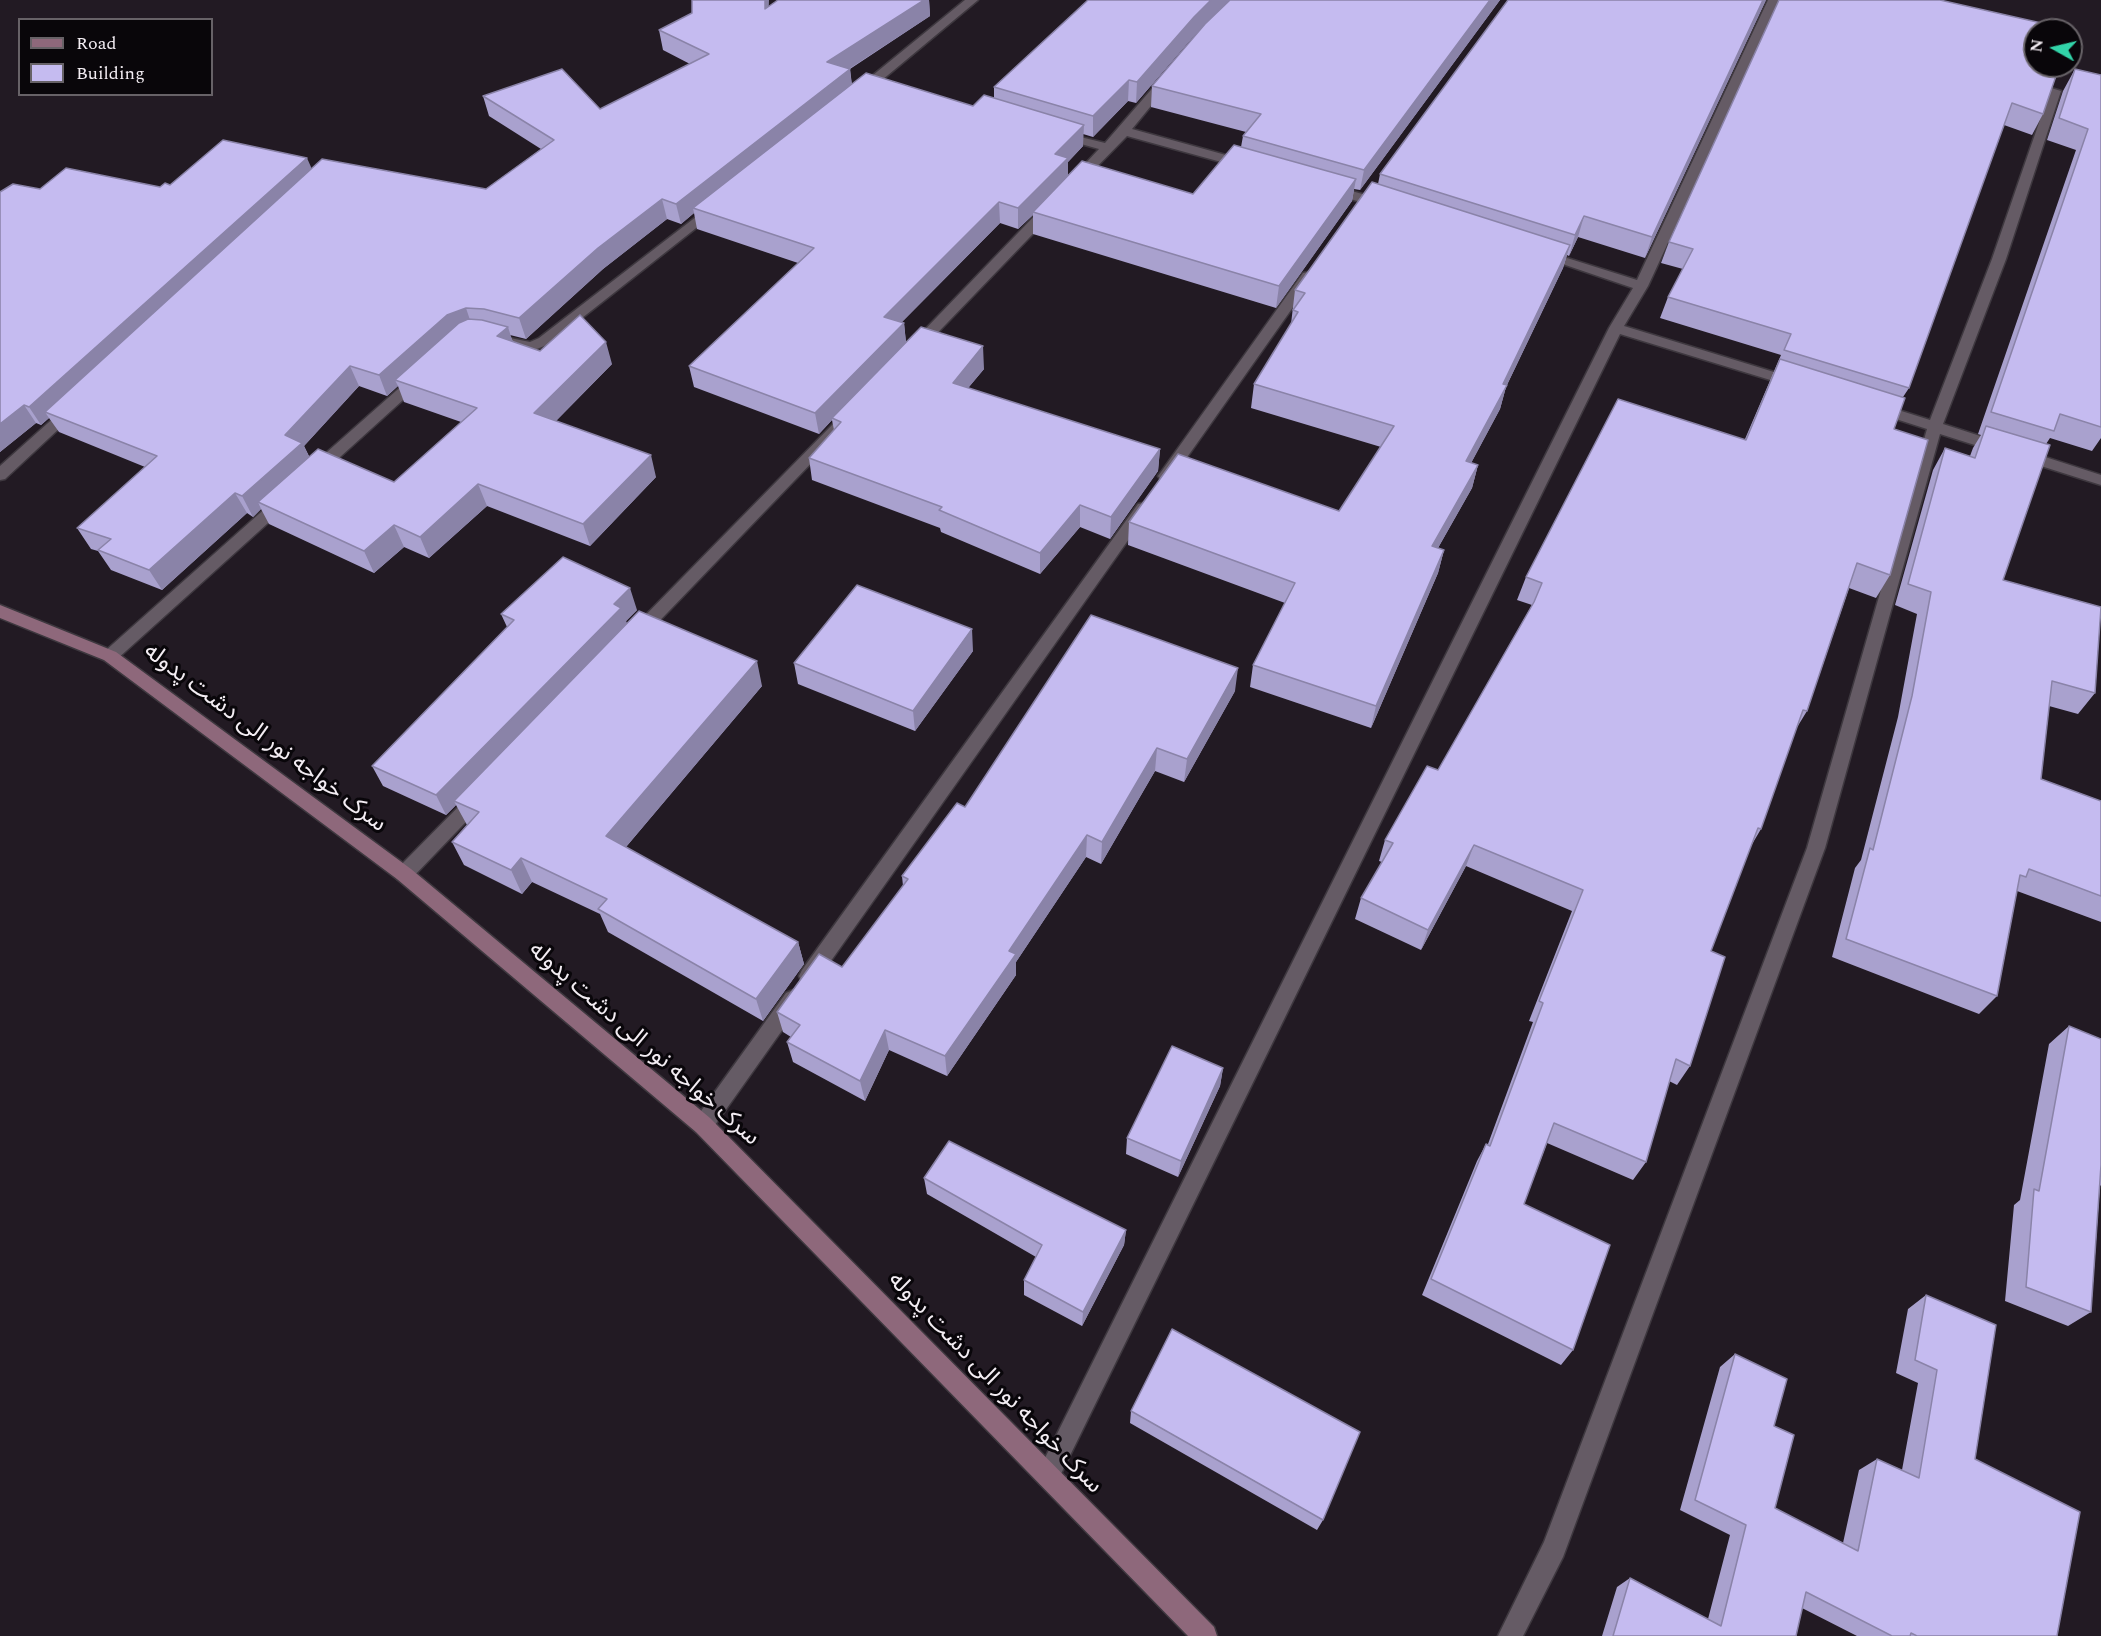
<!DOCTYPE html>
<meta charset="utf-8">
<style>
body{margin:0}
#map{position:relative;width:2101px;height:1636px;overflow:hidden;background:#221a23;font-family:Spectral,serif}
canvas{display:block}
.legend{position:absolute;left:18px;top:18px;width:195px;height:78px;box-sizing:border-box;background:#09060a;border:2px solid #676267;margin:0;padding:8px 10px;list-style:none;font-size:18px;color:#f3edf3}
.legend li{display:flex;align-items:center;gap:12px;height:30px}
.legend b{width:30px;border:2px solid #676267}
.north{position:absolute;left:2023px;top:18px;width:60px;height:60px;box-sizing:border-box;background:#09060a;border:2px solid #676267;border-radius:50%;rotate:278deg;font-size:16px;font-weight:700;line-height:24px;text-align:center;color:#f3edf3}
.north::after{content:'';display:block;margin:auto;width:21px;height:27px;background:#32d4a9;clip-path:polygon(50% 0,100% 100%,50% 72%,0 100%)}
</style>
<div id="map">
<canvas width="2101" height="1636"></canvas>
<ul class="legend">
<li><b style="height:8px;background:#8e687b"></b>Road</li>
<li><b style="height:16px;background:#c5bbf0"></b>Building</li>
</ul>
<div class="north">N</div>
</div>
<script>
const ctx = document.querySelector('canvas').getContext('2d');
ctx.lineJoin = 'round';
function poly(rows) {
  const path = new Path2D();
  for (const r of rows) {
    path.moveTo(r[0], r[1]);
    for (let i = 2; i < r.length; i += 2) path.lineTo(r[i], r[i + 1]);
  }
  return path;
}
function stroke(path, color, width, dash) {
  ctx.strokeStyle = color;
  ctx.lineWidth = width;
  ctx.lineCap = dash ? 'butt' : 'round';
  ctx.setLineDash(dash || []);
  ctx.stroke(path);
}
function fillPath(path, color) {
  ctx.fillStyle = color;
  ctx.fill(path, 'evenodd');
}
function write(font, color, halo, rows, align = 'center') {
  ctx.font = font + ' Spectral,"Noto Sans Arabic",serif';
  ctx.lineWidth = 6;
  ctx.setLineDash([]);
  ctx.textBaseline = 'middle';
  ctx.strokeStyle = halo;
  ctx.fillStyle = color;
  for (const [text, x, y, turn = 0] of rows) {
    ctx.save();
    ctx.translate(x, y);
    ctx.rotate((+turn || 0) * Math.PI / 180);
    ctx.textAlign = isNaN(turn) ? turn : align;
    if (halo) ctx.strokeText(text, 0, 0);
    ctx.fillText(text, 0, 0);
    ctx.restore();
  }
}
const minor = poly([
 [965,0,978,0,864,95,856,95,856,89,965,0],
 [1768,0,1780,0,1648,286,1624,326,1800,380,1802,383,1795,388,1790,386,1620,334,1056,1484,1048,1488,1040,1484,1036,1476,1040,1468,1609,328,1633,288,1536,255,1543,251,1548,252,1637,280,1768,0],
 [1167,75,1173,79,1132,129,1251,162,1251,168,1243,168,1127,136,1079,185,1071,185,1071,179,1099,149,1056,137,1056,131,1105,143,1163,76,1167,75],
 [2051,88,2061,91,2006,259,1943,424,2101,475,2101,485,1940,434,1825,848,1563,1557,1523,1636,1498,1636,1544,1542,1807,848,1927,429,1871,411,1869,408,1876,403,1930,420,1992,259,2051,88],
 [1331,185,1390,202,1391,205,1385,209,1326,192,1325,189,1331,185],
 [714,203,719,204,719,210,549,344,532,351,500,344,498,341,505,337,530,342,539,338,714,203],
 [1050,204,1055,205,1055,211,920,351,910,351,910,345,1045,205,1050,204],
 [1308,272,1315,276,1171,480,1161,480,1158,476,1161,472,1303,273,1308,272],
 [419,373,426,378,424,381,319,476,309,476,306,472,309,468,414,375,419,373],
 [72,404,77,406,79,409,77,412,5,479,0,480,0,466,67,406,72,404],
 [839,421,846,426,844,429,643,638,631,638,629,634,631,630,834,423,839,421],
 [283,496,291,501,288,505,116,660,104,660,102,656,104,652,278,497,283,496],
 [1143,503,1151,508,1148,512,816,982,809,984,802,982,799,976,802,970,1138,504,1143,503],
 [478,791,484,793,487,798,484,803,411,879,404,882,397,879,395,874,397,869,472,793,478,791],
 [793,990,800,993,803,999,800,1005,710,1132,703,1134,696,1132,693,1125,696,1118,786,993,793,990]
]);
const secondary = poly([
 [0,605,116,652,411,869,710,1118,1214,1627,1217,1636,1188,1636,696,1132,397,879,104,660,0,618,0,605]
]);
const wall = poly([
 [778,0,929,0,930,16,850,69,852,85,973,106,994,98,994,87,1088,0,1500,0,1360,190,1354,189,1352,201,1276,308,1033,234,1033,215,1018,229,1000,223,902,322,904,323,906,342,984,369,968,388,1160,449,1158,471,1110,539,1080,527,1040,574,941,532,940,528,812,480,809,458,834,430,832,420,819,434,694,387,689,366,798,263,697,229,694,213,681,224,667,219,603,269,526,339,510,335,513,342,540,351,612,364,556,421,656,477,590,546,487,506,429,558,404,547,374,573,269,524,261,509,253,517,247,513,162,590,111,570,98,551,91,549,77,528,145,467,59,432,49,418,41,425,36,423,0,452,0,192,40,189,160,187,170,185,312,169,486,189,541,149,489,116,483,96,600,109,690,64,663,50,659,30,768,7],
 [1203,27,1152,86,1151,107,1246,132,1243,136,1241,147,1193,194,1068,176,1068,162,1083,146,1083,134,1093,137,1128,101,1136,103,1192,38],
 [359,386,387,396,398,386,404,402,461,422,394,482,309,456,304,446],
 [1766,0,1645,258,1578,237,1569,256,1567,255,1563,268,1506,387,1500,409,1471,463,1478,465,1472,488,1438,548,1444,550,1438,573,1371,728,1250,687,1253,665,1285,603,1128,545,1129,522,1339,511,1381,447,1251,408,1254,384,1291,324,1295,290,1378,184,1380,174],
 [2062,66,2053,83,2043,114,2032,135,2004,125,1909,388,1903,397,1894,429,1890,575,1876,598,1849,588,1807,711,1796,729,1761,829,1751,846,1711,951,1690,1066,1677,1085,1669,1081,1646,1162,1633,1180,1547,1143,1524,1204,1573,1350,1561,1365,1422,1295,1477,1161,1486,1144,1488,1144,1533,1022,1529,1021,1572,911,1466,866,1421,950,1355,919,1361,898,1382,862,1379,861,1385,840,1438,770,1532,605,1517,600,1526,577,1745,439,1781,355,1660,318,1668,297,1683,269,1661,263,1669,242],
 [2075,69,2101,75,2101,438,2092,451,2050,438,2046,444,2003,580,2095,693,2078,714,2049,706,2041,779,2101,801,2101,922,2017,891,1997,996,1979,1014,1832,957,1855,868,1861,860,1898,717,1917,614,1895,605,1933,470,1945,448,1970,456,1973,448,1981,435,1978,434,2076,150,2047,140,2063,91],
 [637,610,626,621,627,624,762,686,626,847,798,942,804,964,763,1021,608,932,600,914,532,882,522,894,464,865,452,842,467,825,456,805,446,815,383,786,372,766,507,627,501,614],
 [973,651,915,731,798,684,794,663],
 [1235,691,1184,782,1155,771,1101,864,1086,857,1016,962,1016,975,947,1076,889,1050,865,1101,793,1062,787,1042,791,1037,783,1032,777,1012,842,967,903,886,902,876,965,807],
 [2069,1026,2101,1039,2101,1186,2100,1185,2091,1312,2068,1326,2005,1301,2014,1205,2020,1200,2049,1044],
 [1223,1068,1220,1086,1178,1177,1126,1154,1127,1138],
 [924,1178,1126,1230,1124,1245,1082,1326,1024,1295,1024,1280,1036,1257,927,1194],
 [1926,1295,1975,1459,2057,1636,1857,1636,1802,1608,1796,1636,1602,1636,1617,1587,1630,1578,1708,1619,1730,1535,1680,1510,1720,1367,1735,1354,1774,1426,1775,1508,1843,1543,1859,1470,1877,1459,1902,1470,1918,1383,1896,1373,1908,1309],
 [1131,1411,1323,1520,1317,1530,1130,1423]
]);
const shadedWall = poly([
 [765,0,769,0,768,29,765,9],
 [924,0,929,0,930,16,829,82,827,62],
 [1211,0,1230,0,1192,38,1136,103,1137,82,1194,17],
 [1490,0,1500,0,1360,190,1364,170],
 [1763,0,1766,0,1645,258,1652,237],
 [2062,66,2051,87,2058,70],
 [850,69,852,89,693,208,694,213,681,224,676,204],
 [1129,80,1128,101,1093,137,1093,116],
 [1084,125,1083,146,1068,162,1068,179,1033,212,1033,215,1018,229,1018,208,1055,154],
 [307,158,315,176,45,412,49,418,41,425,29,407],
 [1356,179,1352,201,1276,308,1279,286],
 [662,199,667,219,603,269,526,339,519,318,598,248],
 [999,202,1000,223,886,338,884,317],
 [1584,216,1578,237,1569,256,1575,235],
 [1570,245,1563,268,1506,387,1500,409,1460,484,1466,461],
 [466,308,473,329,395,380,398,386,387,396,379,375,447,315],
 [904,323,906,344,832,418,832,420,819,434,815,413],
 [508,327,515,349,497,336],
 [606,342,612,364,542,435,534,413],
 [983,346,984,369,954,405,953,383],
 [350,366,359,386,304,446,312,463,258,502,261,509,253,517,242,496,285,435],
 [24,405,36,423,0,452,0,424],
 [1160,449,1158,471,1110,539,1111,517],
 [651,455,656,477,590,546,583,524],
 [1478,465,1472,488,1426,569,1432,546],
 [478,484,487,506,429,558,420,537],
 [235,493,247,513,162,590,149,570],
 [1080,505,1080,527,1040,574,1040,553],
 [394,525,404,547,374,573,364,551],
 [1444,550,1438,573,1371,728,1376,706],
 [630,588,637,610,626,621,628,629,454,801,456,805,446,815,436,795,614,604],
 [972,629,973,651,915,731,913,711],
 [757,661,762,686,615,860,606,836],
 [1238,668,1235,691,1184,782,1187,759],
 [1157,748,1155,771,1101,864,1102,842],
 [1087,835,1086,857,1016,962,1016,975,947,1076,945,1056,1009,951],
 [1474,845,1466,866,1421,950,1428,930],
 [521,858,532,882,522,894,511,870],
 [798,942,804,964,763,1021,756,999],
 [885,1030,889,1050,865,1101,860,1081],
 [1223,1068,1220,1086,1178,1177,1181,1161],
 [1126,1230,1124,1245,1082,1326,1083,1312]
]);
const building = poly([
 [692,0,765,0,765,9,778,0,924,0,827,62,850,69,676,204,662,199,598,248,519,318,484,309,466,308,447,315,379,375,350,366,285,435,302,443,242,496,235,493,149,570,98,550,111,539,77,528,157,456,45,412,322,159,486,189,554,140,483,96,562,69,600,109,709,54,659,30,692,13,692,0],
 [1088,0,1211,0,1194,17,1137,82,1129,80,1093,116,994,87,1088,0],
 [1230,0,1490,0,1364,170,1243,136,1261,114,1152,86,1205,24,1230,0],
 [1508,0,1763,0,1652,237,1584,216,1575,235,1380,174,1508,0],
 [1779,0,1940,0,2072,30,2071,35,2071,30,2035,30,2035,66,2062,66,2058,70,2043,114,2012,103,1909,388,1784,350,1791,334,1668,297,1693,249,1669,242,1779,0],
 [2075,69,2101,75,2101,427,2060,414,2054,431,1991,412,2088,129,2059,118,2075,69],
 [866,73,973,106,984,95,1084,125,1055,154,1068,158,1018,208,999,202,884,317,904,323,815,413,689,366,814,248,693,208,866,73],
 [223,140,307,158,29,407,24,405,0,424,0,192,13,184,40,189,66,168,160,187,165,183,170,185,223,140],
 [1234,145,1356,179,1279,286,1033,212,1082,161,1193,194,1234,145],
 [1372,182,1570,245,1503,384,1507,385,1466,461,1478,465,1432,546,1444,550,1376,706,1253,665,1295,583,1129,522,1178,454,1339,511,1394,426,1254,384,1298,312,1293,310,1305,293,1295,290,1372,182],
 [580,315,606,342,534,413,651,455,583,524,478,484,420,537,394,525,364,551,258,502,318,449,394,482,477,408,395,380,459,323,468,319,482,320,508,327,497,336,540,351,580,315],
 [921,327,983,346,953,383,1160,449,1111,517,1080,505,1040,553,939,510,942,507,809,458,841,422,832,418,921,327],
 [1780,359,1905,398,1894,429,1928,440,1890,575,1857,563,1807,711,1803,710,1761,829,1758,828,1711,951,1725,957,1690,1066,1676,1059,1646,1162,1554,1123,1524,1204,1610,1245,1573,1350,1431,1279,1486,1144,1490,1146,1543,1003,1539,1001,1583,890,1474,845,1428,930,1361,898,1393,843,1385,840,1427,766,1438,770,1534,602,1542,583,1526,577,1618,399,1746,440,1780,359],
 [1986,426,2050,445,2003,580,2101,607,2095,693,2052,681,2041,779,2101,801,2101,896,2029,869,2026,877,2020,875,1997,996,1846,939,1870,848,1873,850,1912,696,1931,592,1908,584,1945,448,1975,458,1986,426],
 [563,557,630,588,614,604,621,608,436,795,372,766,514,620,501,614,563,557],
 [857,585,972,629,913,711,794,663,857,585],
 [639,611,757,661,606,836,798,942,756,999,598,909,607,899,521,858,511,870,452,842,479,812,454,801,639,611],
 [1091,615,1238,668,1187,759,1157,748,1102,842,1087,835,1009,951,1016,954,945,1056,885,1030,860,1081,787,1042,800,1025,777,1012,819,954,842,967,908,879,902,876,957,803,965,807,1091,615],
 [2069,1026,2101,1039,2101,1165,2091,1312,2026,1287,2034,1189,2039,1191,2069,1026],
 [1172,1046,1223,1068,1181,1161,1127,1138,1172,1046],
 [949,1141,1126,1230,1083,1312,1024,1280,1042,1245,924,1178,949,1141],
 [1926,1295,1996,1325,1975,1459,2080,1512,2057,1636,1917,1636,1911,1633,1910,1636,1892,1636,1806,1592,1796,1636,1613,1636,1630,1578,1721,1626,1746,1525,1695,1500,1735,1354,1787,1379,1774,1426,1794,1435,1775,1508,1858,1551,1877,1459,1919,1478,1937,1370,1915,1360,1926,1295],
 [1172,1329,1360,1432,1323,1520,1131,1411,1172,1329]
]);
const streetNames = [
 ["سرک خواجه نور الی دشت پدوله",264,739,37],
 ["سرک خواجه نور الی دشت پدوله",643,1045,41],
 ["سرک خواجه نور الی دشت پدوله",994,1384,46]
];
stroke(minor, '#3e383f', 3);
stroke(secondary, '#3e383f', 3);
fillPath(minor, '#655b65');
fillPath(secondary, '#8e687b');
fillPath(wall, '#a9a1ce');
fillPath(shadedWall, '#8a83a8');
fillPath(building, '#c5bbf0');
stroke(building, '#8a83a8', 1.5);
write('24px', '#f3edf3', '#09060a', streetNames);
</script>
